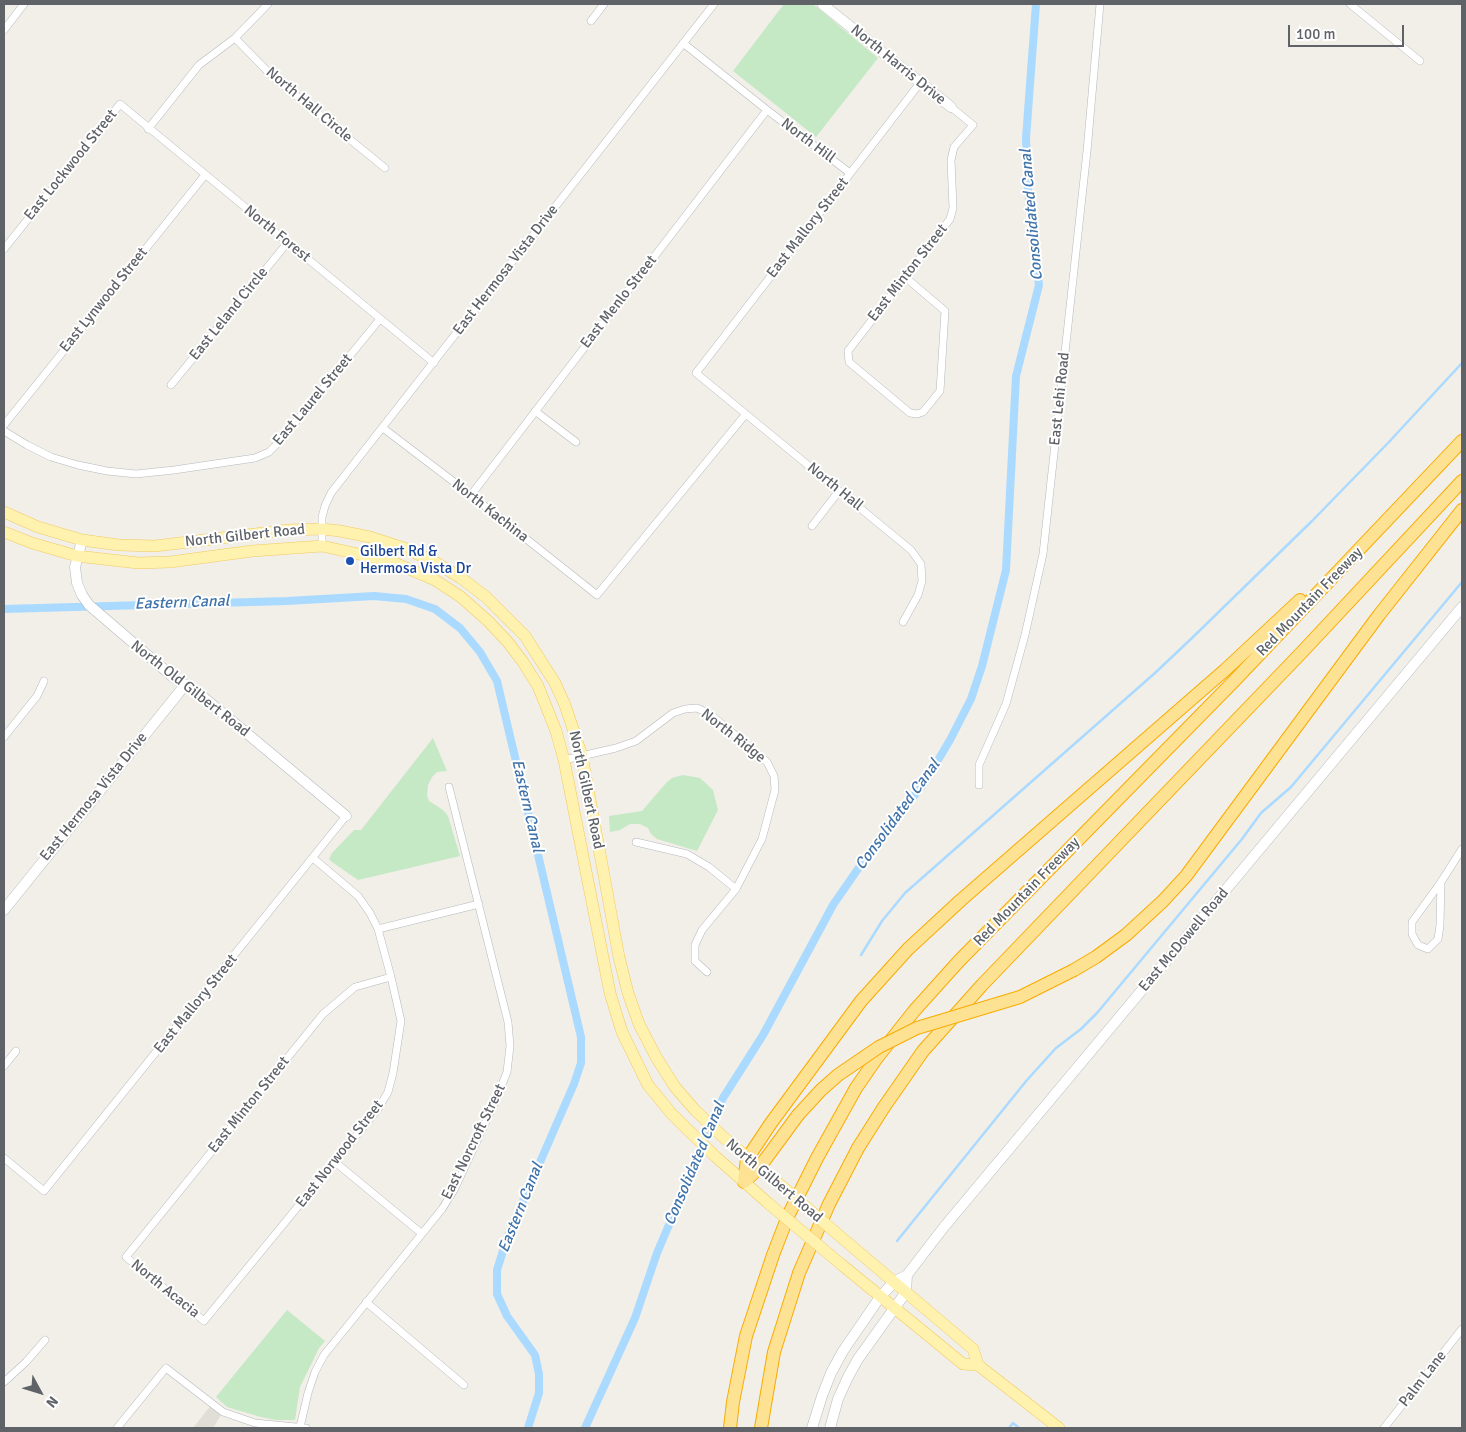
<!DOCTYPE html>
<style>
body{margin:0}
#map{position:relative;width:1466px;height:1432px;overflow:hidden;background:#f1efe8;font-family:Signika,sans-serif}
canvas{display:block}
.frame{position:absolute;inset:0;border:5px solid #5f6368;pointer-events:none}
.north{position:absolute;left:15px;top:1367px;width:50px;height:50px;-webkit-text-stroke:4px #fff;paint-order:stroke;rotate:129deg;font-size:14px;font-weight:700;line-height:20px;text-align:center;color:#5f6368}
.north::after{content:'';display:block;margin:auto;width:18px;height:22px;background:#5f6368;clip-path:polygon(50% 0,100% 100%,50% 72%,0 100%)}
.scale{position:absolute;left:1288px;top:25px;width:116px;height:22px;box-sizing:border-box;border:2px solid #5f6368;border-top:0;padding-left:6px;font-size:15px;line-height:18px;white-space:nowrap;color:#5f6368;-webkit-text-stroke:4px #fff;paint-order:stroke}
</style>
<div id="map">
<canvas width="1466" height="1432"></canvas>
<div class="frame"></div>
<div class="north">N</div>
<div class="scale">100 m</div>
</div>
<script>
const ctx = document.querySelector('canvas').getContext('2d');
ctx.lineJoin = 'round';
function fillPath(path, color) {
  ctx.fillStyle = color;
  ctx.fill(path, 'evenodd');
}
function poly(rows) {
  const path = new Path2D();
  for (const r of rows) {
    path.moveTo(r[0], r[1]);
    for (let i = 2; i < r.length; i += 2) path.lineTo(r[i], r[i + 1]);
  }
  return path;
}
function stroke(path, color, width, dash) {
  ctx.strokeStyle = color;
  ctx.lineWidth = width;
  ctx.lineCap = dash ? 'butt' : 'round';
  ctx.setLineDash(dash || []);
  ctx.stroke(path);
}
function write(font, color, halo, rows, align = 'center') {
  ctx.font = font + ' Signika,sans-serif';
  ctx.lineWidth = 4;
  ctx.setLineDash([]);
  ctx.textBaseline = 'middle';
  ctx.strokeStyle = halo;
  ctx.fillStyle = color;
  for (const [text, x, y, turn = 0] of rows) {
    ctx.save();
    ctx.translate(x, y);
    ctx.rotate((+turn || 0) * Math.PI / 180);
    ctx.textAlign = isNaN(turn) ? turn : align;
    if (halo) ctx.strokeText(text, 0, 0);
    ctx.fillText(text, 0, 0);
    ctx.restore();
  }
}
const education = poly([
 [212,1404,223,1412,213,1428,193,1428]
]);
const green = poly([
 [784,4,813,4,878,58,816,137,733,71],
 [433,738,447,771,437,772,432,777,428,785,427,796,429,801,443,810,448,816,460,856,358,880,332,862,329,859,332,853,354,830,361,830],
 [683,775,700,778,713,790,718,810,697,851,657,839,651,834,648,828,640,824,630,824,620,830,610,832,609,816,642,811,666,783,672,778],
 [287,1310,325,1341,319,1348,300,1387,295,1420,276,1420,261,1417,227,1407,216,1397]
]);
const stream = poly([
 [861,955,882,921,905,893,1155,673,1192,638,1312,521,1388,443,1462,363],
 [897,1241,1027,1080,1056,1048,1081,1029,1097,1013,1242,839,1261,813,1291,787,1462,582],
 [1009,1428,1013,1423,1019,1428]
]);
const canal = poly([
 [4,609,287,601,374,596,406,599,435,609,460,628,480,652,497,681,581,1037,581,1063,574,1084,507,1238,497,1270,497,1294,507,1316,535,1355,539,1374,539,1393,528,1428],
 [585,1428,635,1318,657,1253,723,1098,763,1035,833,905,869,853,925,782,950,740,971,699,982,666,1006,570,1016,376,1039,285,1028,190,1026,138,1036,4]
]);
const street = poly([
 [1350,4,1420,61],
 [591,21,604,4],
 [4,30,24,4],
 [235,38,272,76,385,168],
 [683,43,767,110,850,173],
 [148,129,199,65,235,38,268,4],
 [4,249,120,104,434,363],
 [905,277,945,311,940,391,923,412,917,414,910,413,849,362,848,351,950,219,953,208,951,160,954,147,973,125,951,107],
 [171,385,288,242],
 [535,411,576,442],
 [4,425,205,175],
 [383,428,471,495,597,595,745,415],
 [4,431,27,445,51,457,78,465,107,471,136,474,174,470,255,458,269,452,280,441,380,319],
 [471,495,767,110],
 [812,526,839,491],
 [322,546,322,517,325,506,331,493,714,4],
 [903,622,918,595,922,581,921,564,911,550,696,373,920,83],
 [4,737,37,696,44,681],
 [564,760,616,748,636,741,673,713,685,709,697,708,710,714,767,762,774,776,775,790,762,839,736,889,702,930,695,945,695,961,707,972],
 [979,785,979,765,1006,704,1025,635,1043,554,1087,151,1100,4],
 [636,842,687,854,709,867,736,889],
 [313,858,358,896,370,913,378,929,391,977,401,1021,393,1073,388,1092,378,1109,204,1321,126,1257,323,1014,355,987,391,977],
 [1441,882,1440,925,1438,939,1428,949,1418,945,1412,934,1412,922,1441,882,1462,849],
 [378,929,479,904],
 [4,1066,16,1051],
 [4,1158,44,1191,346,816],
 [335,1162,421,1233],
 [366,1302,464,1385],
 [4,1382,26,1362,45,1340],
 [300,1427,308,1393,315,1372,324,1355,442,1209,454,1190,496,1100,507,1072,510,1046,508,1022,449,787],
 [117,1428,166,1368,223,1412,255,1423,306,1428],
 [1384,1428,1462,1329]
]);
const secondary = poly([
 [822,4,951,107],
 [82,540,75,567,77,583,82,595,89,605,173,677,202,696,346,816],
 [4,910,185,685],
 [812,1428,822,1396,831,1373,843,1351,880,1297,894,1282,907,1275,944,1227,1462,607],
 [830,1428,838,1399,848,1377,858,1359,906,1292,907,1275]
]);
const primary = poly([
 [4,512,38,527,82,540,119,545,155,546,288,530,322,529,340,531,370,537,404,548,433,561,461,578,486,597,525,636,555,683,565,705,582,756,619,957,628,993,639,1024,656,1057,675,1087,694,1109,722,1136,777,1182],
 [4,532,32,543,77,556,138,563,170,562,252,551,322,546,390,561,435,580,461,597,488,621,507,641,523,662,538,686,556,731,564,760,610,993,622,1032,648,1085,671,1113,687,1129,716,1157,768,1203],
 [835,1232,973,1349,978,1365],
 [842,1265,963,1364,978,1365,1059,1428]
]);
const highway = poly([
 [1074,970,1096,957,1126,935,1163,901,1186,876,1379,615,1462,510],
 [744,1182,747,1159,771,1123,861,1001,908,949,961,900,1225,670,1300,600],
 [744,1182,759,1168,798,1115],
 [730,1428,733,1402,746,1336,773,1255,788,1216,817,1158,856,1088,876,1059,914,1011,959,961,1235,680,1462,441],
 [761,1428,774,1352,799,1273,829,1204,858,1148,884,1107,923,1051,982,985,1303,651,1462,481]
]);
const primaryBridge = poly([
 [777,1182,835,1232],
 [768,1203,842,1265]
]);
const highwayBridge = poly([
 [798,1115,821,1090,838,1075,879,1047,917,1028,1020,997,1074,970]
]);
const markers = [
 [350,561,5,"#1a4fb4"]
];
const streetNames = [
 ["North Harris Drive",898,65,39],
 ["North Hall Circle",309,105,40],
 ["North Hill",808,141,37],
 ["East Lockwood Street",71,165,-51],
 ["East Mallory Street",808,228,-52],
 ["North Forest",277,234,39],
 ["East Hermosa Vista Drive",506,270,-52],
 ["East Minton Street",908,273,-52],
 ["East Lynwood Street",104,300,-51],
 ["East Menlo Street",619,302,-52],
 ["East Leland Circle",229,314,-51],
 ["East Lehi Road",1060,399,-84],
 ["East Laurel Street",313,400,-50],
 ["North Hall",835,487,39],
 ["North Kachina",490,511,38],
 ["North Gilbert Road",245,536,-6],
 ["Red Mountain Freeway",1310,602,-46],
 ["North Old Gilbert Road",190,689,38],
 ["North Ridge",733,736,38],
 ["North Gilbert Road",586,790,78],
 ["East Hermosa Vista Drive",94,797,-51],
 ["Red Mountain Freeway",1027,892,-46],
 ["East McDowell Road",1184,940,-50],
 ["East Mallory Street",196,1004,-51],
 ["East Minton Street",249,1105,-51],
 ["East Norcroft Street",474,1142,-64],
 ["East Norwood Street",340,1154,-52],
 ["North Gilbert Road",774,1181,40],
 ["North Acacia",165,1289,39],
 ["Palm Lane",1423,1379,-52]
];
const transitNames = [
 ["Gilbert Rd &",360,552],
 ["Hermosa Vista Dr",360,569]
];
const waterNames = [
 ["Consolidated Canal",1032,215,-95],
 ["Eastern Canal",182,603,-2],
 ["Eastern Canal",527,806,77],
 ["Consolidated Canal",898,815,-54],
 ["Consolidated Canal",695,1164,-67],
 ["Eastern Canal",521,1208,-68]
];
fillPath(education, '#e1ded6');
fillPath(green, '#c5e8c5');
stroke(stream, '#aadaff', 2.5);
stroke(canal, '#aadaff', 8);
stroke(street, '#b5b8bc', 8);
stroke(secondary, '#b6babf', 11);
stroke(primary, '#f2c960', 12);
stroke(highway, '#f9ab00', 14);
stroke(street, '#fff', 7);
stroke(secondary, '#fff', 10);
stroke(primary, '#fff2af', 11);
stroke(highway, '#fde293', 12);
stroke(primaryBridge, '#f2c960', 12, []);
stroke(highwayBridge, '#f9ab00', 14, []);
stroke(primaryBridge, '#fff2af', 11);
stroke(highwayBridge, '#fde293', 12);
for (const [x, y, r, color] of markers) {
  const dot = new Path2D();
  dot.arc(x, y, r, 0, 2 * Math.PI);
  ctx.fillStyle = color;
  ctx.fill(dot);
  stroke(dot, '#fff', 2);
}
write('15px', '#5f6368', '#fff', streetNames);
write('15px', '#164399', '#fff', transitNames, 'left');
write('italic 16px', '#4174aa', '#fff', waterNames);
</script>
